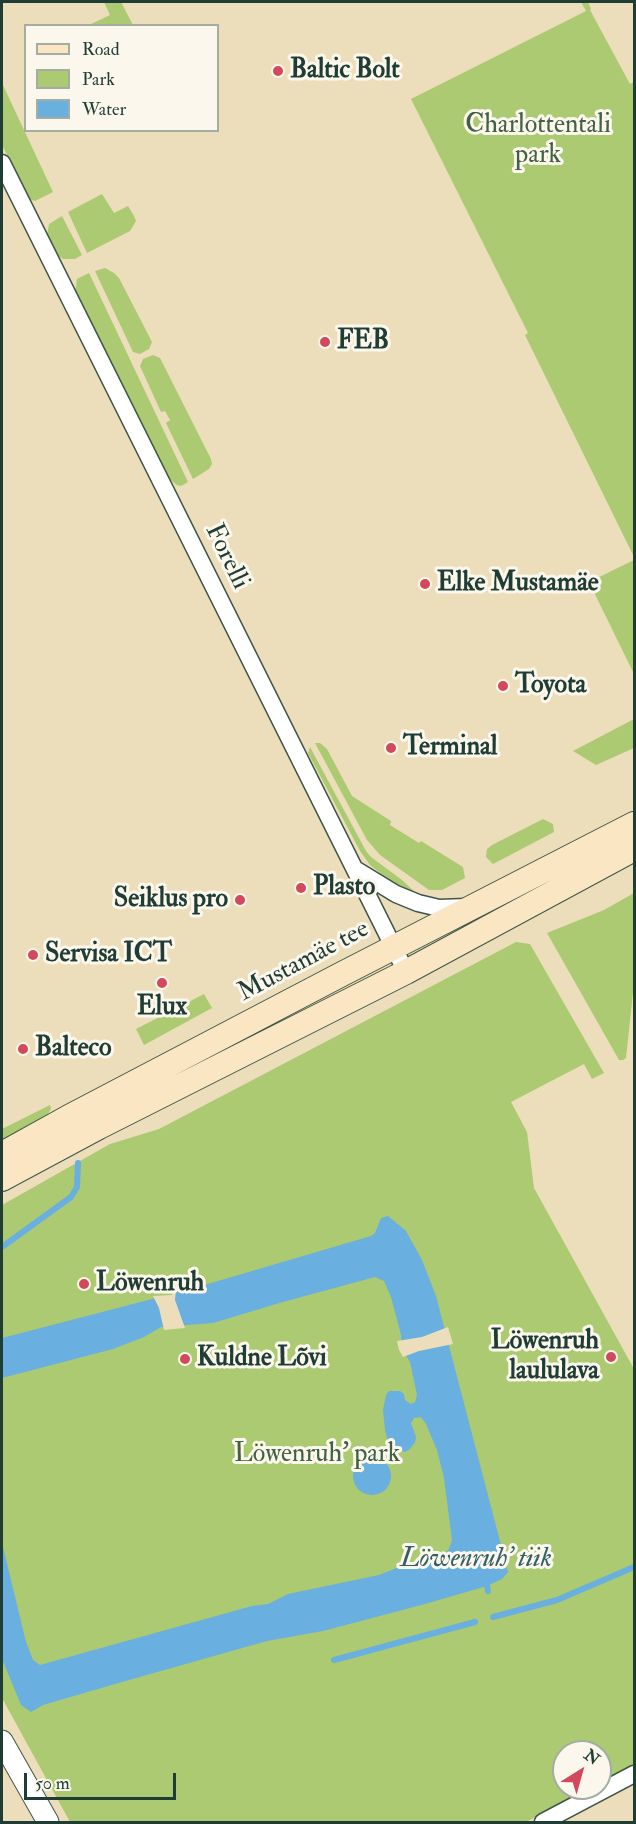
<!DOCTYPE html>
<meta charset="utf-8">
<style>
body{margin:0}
#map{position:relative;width:636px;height:1824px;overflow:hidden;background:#ecdebb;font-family:"IM FELL Double Pica",serif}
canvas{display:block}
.frame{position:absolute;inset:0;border:3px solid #1f3d34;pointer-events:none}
.legend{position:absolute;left:24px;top:24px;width:195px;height:108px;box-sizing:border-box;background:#fbf7ec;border:2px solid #a3ada2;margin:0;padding:8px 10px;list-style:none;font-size:18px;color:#1f3d34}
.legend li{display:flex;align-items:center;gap:12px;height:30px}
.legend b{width:30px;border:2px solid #a3ada2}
.north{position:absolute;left:552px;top:1740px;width:60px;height:60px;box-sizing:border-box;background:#fbf7ec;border:2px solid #a3ada2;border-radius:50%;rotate:37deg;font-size:16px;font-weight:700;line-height:24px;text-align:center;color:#1f3d34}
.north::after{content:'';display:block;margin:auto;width:21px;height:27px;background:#d1495b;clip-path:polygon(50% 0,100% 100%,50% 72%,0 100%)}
.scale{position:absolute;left:24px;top:1773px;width:152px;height:27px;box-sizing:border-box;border:3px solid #1f3d34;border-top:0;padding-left:8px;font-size:18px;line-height:21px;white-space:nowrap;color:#1f3d34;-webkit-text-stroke:4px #fbf7ec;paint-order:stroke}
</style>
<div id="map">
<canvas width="636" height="1824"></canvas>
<div class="frame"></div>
<ul class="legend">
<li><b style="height:8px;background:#fbe6c3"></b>Road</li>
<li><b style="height:16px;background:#acca71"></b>Park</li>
<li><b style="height:16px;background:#69afdf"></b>Water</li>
</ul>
<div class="north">N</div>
<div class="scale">50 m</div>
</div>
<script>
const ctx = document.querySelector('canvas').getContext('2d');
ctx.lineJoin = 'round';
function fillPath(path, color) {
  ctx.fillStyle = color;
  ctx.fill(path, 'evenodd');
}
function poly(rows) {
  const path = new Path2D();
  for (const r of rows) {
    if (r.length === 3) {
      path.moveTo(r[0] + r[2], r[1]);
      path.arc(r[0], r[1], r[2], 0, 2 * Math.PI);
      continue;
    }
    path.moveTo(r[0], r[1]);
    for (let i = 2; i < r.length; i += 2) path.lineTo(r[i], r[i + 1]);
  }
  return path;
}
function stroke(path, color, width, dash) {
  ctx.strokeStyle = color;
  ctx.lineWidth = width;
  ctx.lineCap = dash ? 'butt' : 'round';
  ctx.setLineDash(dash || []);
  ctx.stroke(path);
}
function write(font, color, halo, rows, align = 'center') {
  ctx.font = font + ' "IM FELL Double Pica",serif';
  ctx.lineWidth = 6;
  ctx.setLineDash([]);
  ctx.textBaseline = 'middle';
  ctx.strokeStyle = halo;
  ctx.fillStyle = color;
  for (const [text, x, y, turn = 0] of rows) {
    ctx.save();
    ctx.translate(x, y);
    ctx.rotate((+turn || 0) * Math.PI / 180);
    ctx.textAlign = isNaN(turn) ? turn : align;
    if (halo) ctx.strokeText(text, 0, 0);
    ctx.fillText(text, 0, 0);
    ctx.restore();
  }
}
const green = poly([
 [104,2,121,2,133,25,89,25,110,15],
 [581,2,588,2,591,9,590,10,630,84,634,82,634,557,525,335,528,333,411,99,586,11],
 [2,83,53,192,35,201,29,199,2,145],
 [102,194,114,213,128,206,134,216,136,221,130,231,87,253,68,212],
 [62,216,82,255,75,259,63,259,57,255,47,235,49,224],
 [105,268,114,273,119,278,152,342,149,349,140,354,133,352,95,271],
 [89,273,188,482,181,486,177,485,168,478,75,294,77,279],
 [153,355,160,358,211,459,212,464,209,469,193,479,166,423,170,420,165,411,161,412,140,366,143,359],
 [634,560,634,674,589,582],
 [634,719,634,748,596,765,573,751],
 [315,743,320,743,327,749,352,796,391,821,390,825,419,843,421,841,463,867,465,878,442,890,429,890,380,855,367,840],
 [310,747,366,851,371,857,402,880,417,894,394,884,370,865,360,851,308,753],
 [543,819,553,824,554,832,493,864,486,857,487,849,492,845],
 [634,893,634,983,626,1058,623,1060,619,1060,547,933,604,910],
 [516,942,530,944,604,1073,592,1079,584,1064,511,1102,527,1132,534,1188,634,1369,634,1764,600,1782,600,1752,564,1752,564,1788,590,1788,526,1822,70,1822,2,1698,2,1205,110,1144,159,1129],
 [204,994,212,1008,144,1045,136,1029],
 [50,1105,51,1109,45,1118,2,1140,2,1129]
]);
const water = poly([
 [388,1216,406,1231,422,1260,436,1296,508,1572,502,1579,487,1586,425,1604,323,1631,267,1641,122,1682,43,1705,31,1712,21,1705,2,1659,2,1543,26,1642,33,1660,40,1665,252,1606,268,1604,288,1594,379,1575,399,1567,418,1568,442,1556,449,1549,452,1540,444,1478,437,1450,426,1424,421,1417,414,1418,411,1423,416,1437,415,1442,410,1449,405,1452,397,1450,393,1447,388,1442,385,1430,383,1410,386,1395,389,1391,400,1391,404,1394,405,1400,411,1404,415,1402,417,1395,410,1362,402,1349,401,1335,391,1297,384,1281,375,1277,283,1302,213,1323,161,1327,144,1337,113,1349,2,1378,2,1338,156,1298,174,1297,176,1290,178,1289,184,1291,371,1236,375,1233,381,1218],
 [372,1476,19]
]);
const pier = poly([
 [173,1288,176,1289,175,1300,185,1328,164,1330,159,1308,153,1296,172,1295],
 [448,1327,453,1344,419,1351,403,1357,399,1350,397,1341,422,1337]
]);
const stream = poly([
 [2,1247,71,1197,77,1187,78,1163],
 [487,1586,488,1591],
 [493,1617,557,1600,634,1567],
 [334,1660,475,1622]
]);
const minor = poly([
 [2,163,406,972],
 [355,869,396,894,418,903,439,908,467,907],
 [543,1822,634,1774]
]);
const tertiary = poly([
 [2,1741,48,1822]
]);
const secondary = poly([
 [2,1154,67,1118,342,974,634,824],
 [2,1179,99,1127,406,972,634,849]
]);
const markers = [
 [278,71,6,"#d1495b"],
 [325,342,6,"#d1495b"],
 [425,584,6,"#d1495b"],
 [503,686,6,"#d1495b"],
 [391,748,6,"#d1495b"],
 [301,888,6,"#d1495b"],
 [240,900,6,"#d1495b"],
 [33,955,6,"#d1495b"],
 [162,983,6,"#d1495b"],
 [23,1049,6,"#d1495b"],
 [84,1284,6,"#d1495b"],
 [611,1357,6,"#d1495b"],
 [185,1359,6,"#d1495b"]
];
const poiNames = [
 ["Baltic Bolt",290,71],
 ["FEB",337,342],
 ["Elke Mustamäe",437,584],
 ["Toyota",515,686],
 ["Terminal",403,748],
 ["Plasto",313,888],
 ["Seiklus pro",228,900,"right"],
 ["Servisa ICT",45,955],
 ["Elux",162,1008,"center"],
 ["Balteco",35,1049],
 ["Löwenruh",96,1284],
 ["Löwenruh",599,1342,"right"],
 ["laululava",599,1372,"right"],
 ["Kuldne Lõvi",197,1359]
];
const parkNames = [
 ["Charlottentali",538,126],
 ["park",538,156],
 ["Löwenruh' park",317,1455]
];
const streetNames = [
 ["Forelli",226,557,64],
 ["Mustamäe tee",304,962,-28]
];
const waterNames = [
 ["Löwenruh' tiik",476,1560]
];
fillPath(green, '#acca71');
fillPath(water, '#69afdf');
fillPath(pier, '#ecdebb');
stroke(stream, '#69afdf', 6);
stroke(minor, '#3e5548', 19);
stroke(tertiary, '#3e5548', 23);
stroke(secondary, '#3e5548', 26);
stroke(minor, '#fff', 16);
stroke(tertiary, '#fff', 21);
stroke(secondary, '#fbe6c3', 24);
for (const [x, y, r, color] of markers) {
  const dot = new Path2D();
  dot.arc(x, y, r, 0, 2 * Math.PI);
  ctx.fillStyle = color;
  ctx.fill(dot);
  stroke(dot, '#fbf7ec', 2);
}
write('bold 26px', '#1f3d34', '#fbf7ec', poiNames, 'left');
write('26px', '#426043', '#fbf7ec', parkNames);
write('26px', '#1f3d34', '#fbf7ec', streetNames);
write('italic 27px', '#355f67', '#fbf7ec', waterNames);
</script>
